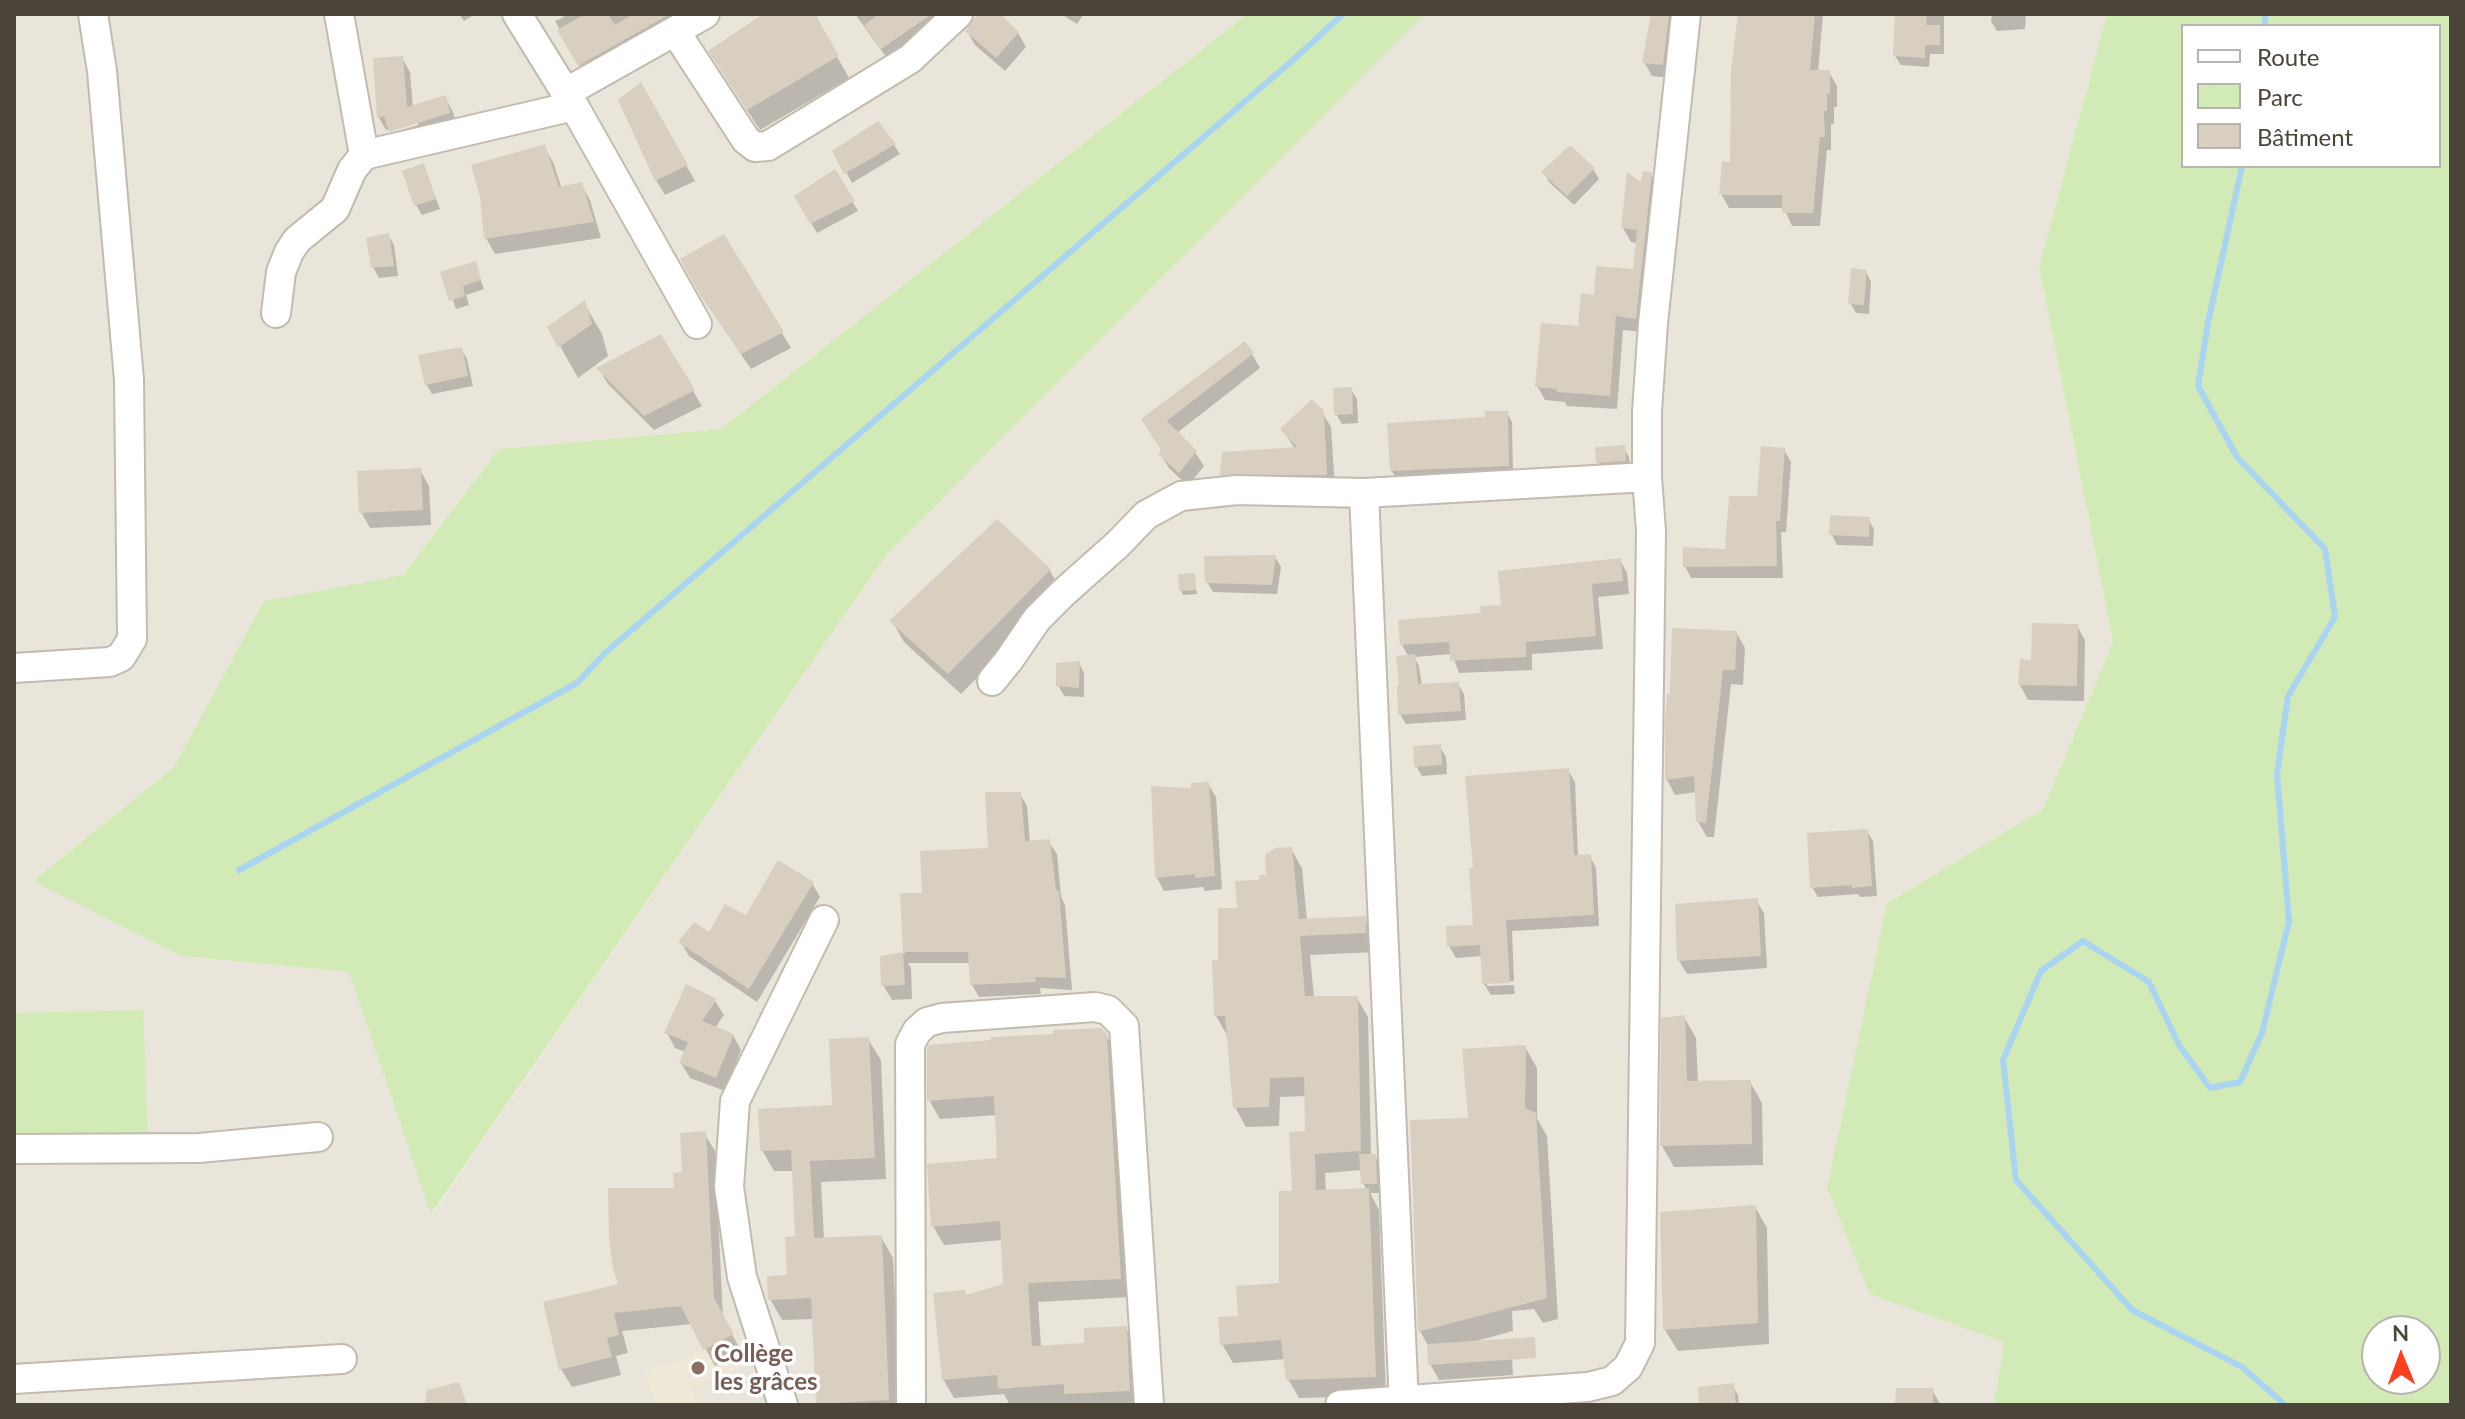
<!DOCTYPE html>
<meta charset="utf-8">
<style>
body{margin:0}
#map{position:relative;width:2465px;height:1419px;overflow:hidden;background:#f6f3ec;font-family:Lato,sans-serif}
canvas{display:block}
.frame{position:absolute;inset:0;border:16px solid #4b4439;pointer-events:none}
.legend{position:absolute;left:2181px;top:24px;width:260px;height:144px;box-sizing:border-box;background:#fff;border:2px solid #b7b4b0;margin:0;padding:10px 14px;list-style:none;font-size:24px;color:#4b4439}
.legend li{display:flex;align-items:center;gap:16px;height:40px}
.legend b{width:40px;border:2px solid #b7b4b0}
.north{position:absolute;left:2361px;top:1315px;width:80px;height:80px;box-sizing:border-box;background:#fff;border:2px solid #b7b4b0;border-radius:50%;rotate:359deg;font-size:22px;font-weight:700;line-height:32px;text-align:center;color:#4b4439}
.north::after{content:'';display:block;margin:auto;width:28px;height:36px;background:#fc3f1d;clip-path:polygon(50% 0,100% 100%,50% 72%,0 100%)}
</style>
<div id="map">
<canvas width="2465" height="1419"></canvas>
<div class="frame"></div>
<ul class="legend">
<li><b style="height:10px;background:#fff"></b>Route</li>
<li><b style="height:22px;background:#d2eab5"></b>Parc</li>
<li><b style="height:22px;background:#d8cfc1"></b>Bâtiment</li>
</ul>
<div class="north">N</div>
</div>
<script>
const ctx = document.querySelector('canvas').getContext('2d');
ctx.lineJoin = 'round';
function fillPath(path, color) {
  ctx.fillStyle = color;
  ctx.fill(path, 'evenodd');
}
function poly(rows) {
  const path = new Path2D();
  for (const r of rows) {
    path.moveTo(r[0], r[1]);
    for (let i = 2; i < r.length; i += 2) path.lineTo(r[i], r[i + 1]);
  }
  return path;
}
function stroke(path, color, width, dash) {
  ctx.strokeStyle = color;
  ctx.lineWidth = width;
  ctx.lineCap = dash ? 'butt' : 'round';
  ctx.setLineDash(dash || []);
  ctx.stroke(path);
}
function write(font, color, halo, rows, align = 'center') {
  ctx.font = font + ' Lato,sans-serif';
  ctx.lineWidth = 7;
  ctx.setLineDash([]);
  ctx.textBaseline = 'middle';
  ctx.strokeStyle = halo;
  ctx.fillStyle = color;
  for (const [text, x, y, turn = 0] of rows) {
    ctx.save();
    ctx.translate(x, y);
    ctx.rotate((+turn || 0) * Math.PI / 180);
    ctx.textAlign = isNaN(turn) ? turn : align;
    if (halo) ctx.strokeText(text, 0, 0);
    ctx.fillText(text, 0, 0);
    ctx.restore();
  }
}
const residential = poly([
 [14,14,1247,14,721,429,499,449,403,575,265,601,174,767,34,880,181,956,350,972,432,1214,886,555,1425,14,2107,14,2039,267,2113,642,2043,809,1887,903,2004,1342,1994,1405,14,1405]
]);
const education = poly([
 [734,1334,752,1364,691,1387,697,1405,657,1405,645,1373,703,1350]
]);
const green = poly([
 [1247,14,1425,14,886,555,431,1214,349,972,181,956,33,881,174,767,264,601,403,575,499,449,721,429],
 [2107,14,2451,14,2451,1405,1994,1405,2004,1342,1870,1294,1827,1188,1887,903,2043,809,2113,642,2039,267],
 [2183,26,2439,26,2439,166,2183,166],
 [2425,1331,2425,1379,2377,1379,2377,1331],
 [143,1010,148,1141,14,1143,14,1013]
]);
const shadow = poly([
 [459,14,475,14,464,21],
 [562,14,703,14,587,79,555,21,564,17],
 [766,14,813,14,849,78,760,130,723,73],
 [855,14,957,14,890,62],
 [976,14,997,14,1018,33,1026,47,1005,71,975,45,967,31,976,20],
 [1061,14,1084,14,1077,24],
 [1653,14,1685,14,1671,78,1652,76,1644,62],
 [1740,14,1823,14,1818,72,1829,72,1837,86,1837,107,1834,107,1834,124,1831,124,1831,150,1827,150,1820,226,1792,226,1784,208,1729,208,1721,194,1732,164],
 [1897,14,1944,14,1944,54,1930,54,1929,67,1901,65,1895,56],
 [1992,14,2026,14,2025,29,1997,31,1991,21],
 [402,58,410,72,413,108,445,97,453,112,457,127,399,145,392,133,418,125,418,121,386,130,379,118,375,59],
 [640,85,695,181,665,195,656,180],
 [894,145,900,154,852,183,835,152],
 [544,146,553,162,562,189,581,184,590,200,601,238,495,254,486,238],
 [423,166,440,209,422,215,416,205],
 [1593,169,1599,179,1574,205,1549,182,1544,172],
 [835,172,858,211,817,233,796,197],
 [1651,174,1659,188,1644,332,1623,330,1617,409,1567,406,1565,402,1545,400,1537,386,1579,328,1596,297,1634,271,1638,243,1631,242,1623,228],
 [388,235,394,245,398,276,379,278,373,267],
 [475,264,484,289,466,295,469,305,456,309,443,273],
 [1866,271,1871,282,1869,314,1856,313,1850,303],
 [584,303,602,334,608,356,578,378,550,328],
 [712,311,782,333,791,348,751,369],
 [660,336,702,406,654,430,608,384,599,369],
 [461,349,467,359,473,386,432,394,426,384],
 [1252,354,1260,368,1177,433,1195,452,1204,466,1188,486,1169,468,1160,454,1163,451,1144,419],
 [1351,389,1357,399,1358,423,1342,424,1336,414],
 [1322,412,1331,427,1335,489,1230,489,1222,474,1295,449,1282,429],
 [1507,413,1512,422,1513,475,1397,480,1392,471,1487,418],
 [1623,447,1629,457,1630,471,1604,472,1598,462],
 [1784,450,1791,462,1786,532,1781,532,1783,578,1691,578,1685,566,1727,551],
 [420,470,429,486,431,525,370,528,361,512],
 [1868,519,1874,529,1873,546,1837,545,1832,535],
 [997,522,1050,571,1062,592,961,694,904,642,892,621],
 [1275,557,1281,567,1277,594,1213,592,1207,582],
 [1620,560,1627,573,1629,594,1598,597,1603,649,1532,654,1532,670,1459,673,1452,654,1414,657,1419,666,1422,686,1458,684,1464,694,1466,720,1406,724,1400,714,1408,656,1402,645],
 [1194,575,1197,594,1183,595,1181,591],
 [2077,626,2085,640,2084,701,2028,700,2020,685,2033,662],
 [1736,632,1745,648,1743,685,1731,684,1714,837,1707,837,1698,822,1697,792,1675,795,1667,780,1667,721],
 [1079,663,1084,673,1084,697,1064,696,1058,685],
 [1440,747,1446,757,1447,774,1422,776,1416,766],
 [1568,770,1575,782,1578,857,1590,856,1596,868,1599,926,1512,931,1514,981,1487,982,1487,986,1514,985,1515,994,1491,995,1484,984,1483,956,1456,958,1449,946,1475,927],
 [1208,784,1216,797,1222,889,1205,891,1203,887,1164,891,1157,878,1153,789,1193,790],
 [1020,794,1027,806,1030,843,1049,842,1057,854,1061,897,1065,905,1072,990,1040,988,1041,994,979,997,972,985,971,963,908,963,911,968,912,999,892,1000,883,985,882,958,905,953,902,895,924,896,991,850],
 [1867,831,1873,841,1877,896,1860,897,1858,894,1818,897,1812,887],
 [1291,849,1302,868,1307,921,1364,918,1376,938,1376,952,1310,955,1314,998,1357,998,1368,1017,1371,1156,1375,1156,1381,1166,1382,1193,1370,1193,1379,1210,1386,1396,1299,1398,1288,1379,1286,1359,1233,1363,1222,1344,1240,1318,1281,1285,1294,1193,1307,1133,1306,1096,1280,1097,1279,1126,1246,1127,1235,1107,1227,1035,1216,1016,1220,962,1239,910],
 [1362,1170,1363,1183,1367,1190,1326,1192,1325,1173],
 [812,883,820,897,757,1002,689,956,681,942,709,935],
 [1756,900,1764,913,1767,968,1687,974,1679,961],
 [715,1001,724,1015,715,1028,733,1035,741,1050,725,1091,690,1078,681,1063,686,1052,675,1048,667,1033],
 [1684,1017,1696,1038,1698,1083,1750,1082,1762,1103,1763,1165,1674,1167,1662,1146],
 [1106,1035,1117,1055,1130,1297,1038,1302,1041,1347,1087,1345,1126,1328,1137,1347,1139,1405,1073,1405,1072,1403,1010,1405,1004,1394,954,1398,943,1379,967,1297,1005,1286,1003,1240,944,1245,933,1226,999,1160,997,1115,940,1119,929,1100],
 [868,1039,881,1060,886,1179,821,1182,824,1240,881,1237,893,1258,900,1405,819,1405,814,1319,782,1320,770,1299,789,1277,797,1238,794,1171,774,1171,762,1150,834,1107],
 [1525,1047,1537,1068,1537,1118,1547,1136,1558,1319,1543,1323,1534,1309,1512,1311,1513,1331,1476,1341,1512,1357,1513,1375,1439,1380,1430,1364,1429,1347,1420,1331,1471,1120],
 [704,1133,715,1151,723,1318,742,1352,715,1366,692,1324,622,1331,628,1353,616,1356,621,1375,572,1387,561,1369,621,1285,676,1190],
 [1755,1207,1767,1228,1769,1344,1678,1351,1665,1330,1662,1214],
 [1732,1385,1738,1395,1739,1405,1700,1405],
 [1932,1390,1941,1405,1897,1405],
 [1789,1403,1790,1405,1749,1405]
]);
const stream = poly([
 [2264,26,2266,14],
 [2242,166,2208,323,2198,386,2237,457,2325,549,2335,617,2288,696,2277,774,2289,921,2262,1033,2240,1082,2210,1088,2179,1045,2149,982,2083,941,2041,971,2003,1060,2016,1180,2132,1310,2242,1367,2285,1405],
 [239,870,577,683,605,653,1293,60,1343,14]
]);
const building = poly([
 [585,14,608,14,615,25,633,14,670,14,578,66,557,30],
 [763,14,815,14,839,56,747,110,708,51],
 [879,14,932,14,881,49,864,25],
 [978,14,1000,14,1019,32,996,58,965,31],
 [1651,14,1669,14,1663,65,1642,63],
 [1738,14,1815,14,1810,70,1830,70,1830,94,1827,94,1827,111,1824,111,1825,137,1820,137,1813,213,1782,213,1782,195,1719,195,1722,161,1730,162,1731,69],
 [1895,14,1927,14,1926,25,1940,25,1940,45,1925,45,1925,58,1893,56],
 [403,56,407,107,446,95,450,113,389,132,384,116,377,118,373,58],
 [641,82,688,165,655,181,618,100],
 [878,121,896,144,844,174,832,151],
 [545,144,559,187,582,182,594,222,484,239,480,197,471,165],
 [1570,145,1595,168,1567,196,1541,172],
 [424,163,436,199,414,206,402,171],
 [835,169,855,201,810,224,794,196],
 [1643,171,1652,172,1636,319,1616,316,1610,396,1557,392,1556,389,1535,387,1541,323,1578,326,1581,293,1594,295,1596,266,1633,269,1637,230,1621,228,1627,172,1641,182],
 [389,233,394,266,371,268,366,238],
 [724,234,784,332,741,354,700,295,680,259],
 [476,261,481,280,463,286,465,296,449,301,440,272],
 [1851,268,1867,270,1864,305,1848,304],
 [585,300,592,324,558,348,547,327],
 [661,334,695,390,644,416,596,368],
 [1245,341,1254,353,1167,421,1197,451,1179,473,1158,454,1161,450,1141,419],
 [462,347,468,376,425,385,418,355],
 [1352,387,1353,414,1334,415,1333,388],
 [1312,399,1324,411,1327,475,1220,475,1222,452,1297,447,1280,429],
 [1485,411,1508,411,1509,466,1390,471,1387,423,1485,417],
 [1625,445,1626,461,1596,463,1595,447],
 [1761,446,1785,448,1780,521,1776,521,1777,566,1683,567,1683,547,1725,549,1729,496,1757,496],
 [421,468,423,510,359,513,357,471],
 [1830,515,1870,517,1869,537,1829,535],
 [997,519,1051,569,948,674,889,621],
 [1276,555,1272,585,1205,583,1204,556],
 [1621,558,1623,581,1592,584,1596,636,1526,642,1526,657,1450,661,1449,642,1400,645,1398,620,1481,613,1480,606,1501,605,1498,571],
 [1195,573,1196,590,1179,591,1178,574],
 [2032,623,2078,624,2077,686,2018,685,2020,659,2031,660],
 [1672,628,1737,631,1735,670,1723,670,1706,823,1696,822,1694,776,1665,780,1665,721,1667,694,1670,694],
 [1415,654,1418,684,1459,682,1461,711,1398,715,1397,686,1399,685,1396,656],
 [1080,661,1079,688,1056,686,1056,663],
 [1441,744,1442,765,1414,767,1413,746],
 [1569,768,1574,855,1591,854,1594,915,1506,920,1510,983,1482,984,1480,945,1447,947,1446,926,1473,925,1469,868,1473,868,1465,776],
 [1209,782,1215,876,1195,878,1195,874,1155,878,1151,786,1191,788,1191,783],
 [985,792,1021,792,1025,841,1050,839,1056,890,1059,891,1066,978,1035,977,1036,982,970,985,968,952,903,952,900,893,922,893,920,851,988,848],
 [1868,829,1872,886,1852,888,1852,885,1810,888,1807,833],
 [1292,847,1299,919,1366,916,1366,933,1300,936,1305,996,1358,996,1361,1151,1315,1154,1316,1190,1369,1188,1376,1377,1286,1380,1281,1340,1220,1345,1218,1317,1238,1316,1236,1286,1279,1283,1279,1191,1292,1191,1289,1132,1305,1131,1304,1077,1270,1078,1269,1107,1233,1108,1225,1016,1214,1016,1212,960,1218,960,1218,908,1237,908,1235,881,1259,880,1259,875,1266,875,1265,855,1275,848],
 [778,860,814,882,749,989,678,942,694,922,709,932,725,904,746,915],
 [1758,898,1761,956,1677,961,1675,904],
 [903,952,905,985,881,986,880,956],
 [686,984,717,999,702,1021,734,1034,716,1078,679,1063,688,1042,664,1033],
 [1685,1015,1687,1081,1751,1080,1752,1144,1660,1146,1661,1018],
 [1102,1028,1107,1034,1121,1279,1028,1283,1032,1346,1084,1343,1084,1328,1127,1326,1130,1391,1064,1394,1064,1384,998,1389,997,1375,942,1380,933,1293,965,1290,966,1295,1003,1284,1000,1221,931,1227,927,1164,997,1158,994,1096,927,1101,927,1048,929,1045,991,1040,991,1037,1053,1034,1053,1030],
 [869,1037,875,1158,810,1161,814,1238,882,1235,889,1400,816,1404,811,1298,768,1300,767,1276,787,1275,785,1237,795,1236,791,1150,760,1151,758,1109,832,1105,829,1039],
 [1526,1045,1525,1108,1536,1113,1547,1298,1418,1332,1410,1120,1468,1118,1462,1049],
 [706,1131,714,1298,734,1334,703,1350,681,1306,614,1313,619,1335,607,1338,612,1357,559,1370,543,1302,618,1284,613,1269,609,1237,608,1188,674,1188,673,1173,682,1172,680,1133],
 [1359,1154,1376,1154,1377,1184,1361,1184],
 [1756,1205,1758,1323,1663,1330,1660,1212],
 [1535,1337,1536,1358,1428,1365,1427,1344],
 [459,1382,467,1405,425,1405,427,1390],
 [1734,1383,1736,1405,1699,1405,1698,1387],
 [1896,1388,1933,1388,1933,1405,1895,1405]
]);
const minor = poly([
 [339,14,364,155],
 [517,14,574,106,697,324],
 [675,31,746,140,755,147,768,146,910,59,958,14],
 [565,93,705,14],
 [276,313,281,272,289,252,297,240,335,209,352,170,364,155,574,106],
 [1647,477,1647,412,1653,323,1686,14],
 [1364,493,1404,1405],
 [14,668,110,662,121,657,132,639,129,380,102,71,93,14],
 [992,681,1009,660,1037,619,1062,594,1118,544,1146,515,1181,496,1237,490,1364,493,1647,477,1651,531,1640,1343,1628,1367,1612,1381,1588,1387,1340,1405],
 [14,1149,199,1148,318,1137],
 [14,1379,342,1359],
 [783,1405,742,1277,729,1187,735,1101,824,920],
 [911,1405,910,1044,917,1031,927,1022,942,1018,1095,1007,1108,1010,1124,1026,1149,1405]
]);
const markers = [
 [698,1368,8,"#8d6e63"]
];
const educationNames = [
 ["Collège",714,1354],
 ["les grâces",714,1382]
];
fillPath(residential, '#eae5da');
fillPath(education, '#efe8d6');
fillPath(green, '#d2eab5');
fillPath(shadow, '#0003');
stroke(stream, '#a9d4f2', 6);
fillPath(building, '#d8cfc1');
stroke(minor, '#c2bbae', 32);
stroke(minor, '#fff', 28);
for (const [x, y, r, color] of markers) {
  const dot = new Path2D();
  dot.arc(x, y, r, 0, 2 * Math.PI);
  ctx.fillStyle = color;
  ctx.fill(dot);
  stroke(dot, '#fff', 3);
}
write('bold 24px', '#785e54', '#fff', educationNames, 'left');
</script>
